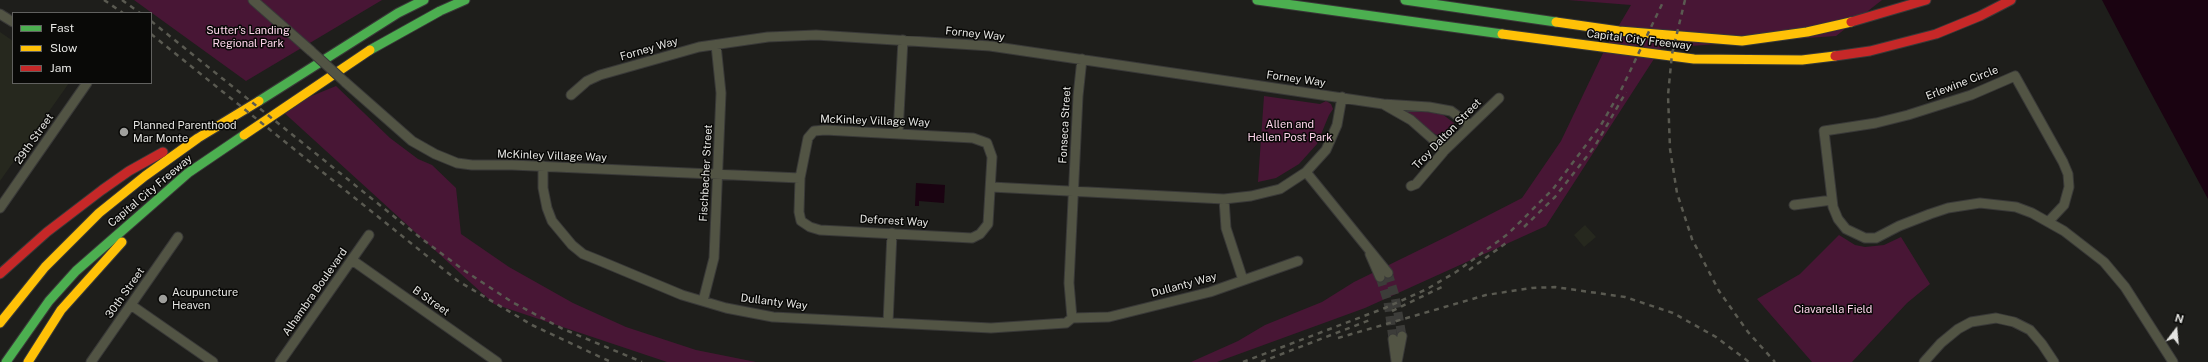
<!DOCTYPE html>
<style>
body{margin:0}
#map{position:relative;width:2208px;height:362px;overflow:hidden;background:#1e1e1b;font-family:"Public Sans",sans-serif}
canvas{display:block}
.legend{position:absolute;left:12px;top:12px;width:140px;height:72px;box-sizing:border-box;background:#090907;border:1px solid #61615f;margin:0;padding:5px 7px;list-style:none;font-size:12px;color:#e5e5e2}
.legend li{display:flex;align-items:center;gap:8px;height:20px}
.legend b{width:20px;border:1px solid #61615f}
.north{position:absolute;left:2156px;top:310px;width:40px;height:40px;-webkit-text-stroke:3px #090907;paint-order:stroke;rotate:16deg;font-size:11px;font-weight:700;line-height:16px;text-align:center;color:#e5e5e2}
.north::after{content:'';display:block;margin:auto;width:14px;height:18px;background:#e5e5e2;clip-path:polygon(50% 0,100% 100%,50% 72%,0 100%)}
</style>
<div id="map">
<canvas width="2208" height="362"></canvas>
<ul class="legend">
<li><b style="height:5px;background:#4caf50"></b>Fast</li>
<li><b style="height:5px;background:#ffc107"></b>Slow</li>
<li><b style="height:5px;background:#c62828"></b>Jam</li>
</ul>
<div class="north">N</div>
</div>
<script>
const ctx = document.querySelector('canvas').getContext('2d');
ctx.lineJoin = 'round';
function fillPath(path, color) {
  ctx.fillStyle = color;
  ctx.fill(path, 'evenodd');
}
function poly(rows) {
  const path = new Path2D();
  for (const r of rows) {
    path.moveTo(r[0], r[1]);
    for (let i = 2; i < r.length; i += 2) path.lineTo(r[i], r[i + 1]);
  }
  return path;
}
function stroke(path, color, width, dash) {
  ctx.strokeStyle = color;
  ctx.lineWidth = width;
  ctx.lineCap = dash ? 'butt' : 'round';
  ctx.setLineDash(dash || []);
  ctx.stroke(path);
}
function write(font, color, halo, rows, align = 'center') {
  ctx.font = font + ' "Public Sans",sans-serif';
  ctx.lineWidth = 3;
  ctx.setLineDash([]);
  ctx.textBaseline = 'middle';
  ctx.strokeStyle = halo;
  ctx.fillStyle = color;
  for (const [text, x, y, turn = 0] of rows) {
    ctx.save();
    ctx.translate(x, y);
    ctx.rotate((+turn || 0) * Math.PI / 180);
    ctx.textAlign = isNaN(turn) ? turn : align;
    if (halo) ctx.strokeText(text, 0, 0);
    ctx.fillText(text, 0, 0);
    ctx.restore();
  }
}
const built = poly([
 [0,32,13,41,13,83,69,83,0,181],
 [1585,225,1596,237,1584,247,1574,235]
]);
const green = poly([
 [134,0,382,0,246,81],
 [1568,0,1882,0,1836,36,1661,48,1546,226,1365,308,1217,362,1191,362,1238,341,1265,325,1322,302,1354,282,1452,234,1522,198,1561,141,1605,49,1631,5],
 [336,86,390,138,418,159,432,165,456,188,461,234,509,267,573,303,626,327,696,350,756,362,667,362,494,304,280,109],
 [1264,96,1320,104,1326,101,1331,104,1333,109,1329,115,1317,144,1299,164,1276,178,1258,182],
 [1399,108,1442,114,1454,123,1454,129,1450,136,1442,137,1433,133],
 [1839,235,1855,245,1865,247,1884,245,1901,237,1930,284,1907,303,1852,362,1812,362,1757,299,1800,274]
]);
const water = poly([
 [2102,0,2208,0,2208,199,2144,80],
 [916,183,945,185,944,203,919,201,919,206,915,206]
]);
const streetTunnel = poly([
 [1388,273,1395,296,1402,336],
 [1380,277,1388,302,1393,339]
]);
const street = poly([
 [253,0,311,51],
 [0,14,13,22],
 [345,82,412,141,435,154,457,163,472,165,512,165,800,178],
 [571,95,587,81,600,75,699,47,768,37,816,35,990,46,1383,104],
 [825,130,973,138,987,143,992,157,988,224,980,234,972,238,820,230,810,227,801,221,799,212,800,178,808,138,814,131,825,130],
 [898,133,903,40],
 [1445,150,1411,120,1383,104,1429,107,1451,111,1470,125],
 [543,166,543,188,547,208,552,221,572,245,583,254,598,260,682,295,726,308,773,317,991,328,1066,323,1072,318,1069,283,1078,96,1082,59],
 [1306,172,1388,273],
 [1411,186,1416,184,1445,150,1499,98],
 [991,187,1224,199,1251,196,1280,189,1306,172,1326,150,1337,125,1342,97],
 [1224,199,1226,228,1243,280],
 [1794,205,1832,200],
 [0,208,87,83],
 [2049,221,2064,205,2069,187,2068,174,2063,162,2015,76,1971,95,1908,115,1876,123,1824,131,1833,207,1838,219,1846,229,1865,238,1876,238,1899,226,1930,214,1948,208,1980,203,2016,207,2032,213,2064,231,2104,262,2125,287,2173,362],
 [1370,254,1380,277],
 [352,260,497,362],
 [703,301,714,258,721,93,716,45],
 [131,305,213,362],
 [1072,318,1109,317,1210,292,1298,261],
 [888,323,892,233],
 [1393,339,1396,361],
 [91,362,178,237],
 [280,362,369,235],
 [1397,362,1402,336],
 [1924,362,1941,343,1958,329,1971,322,1996,318,2014,322,2030,330,2042,344,2054,362]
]);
const fast = poly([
 [1257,0,1502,34],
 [1405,0,1556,22],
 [370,50,440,11,465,0],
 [259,101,398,13,424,0],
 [6,362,49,301,76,271,188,173,244,135]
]);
const slow = poly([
 [1556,22,1619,31,1742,41,1807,32,1851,22],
 [1502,34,1694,59,1802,60,1835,56],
 [244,135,370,50],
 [0,323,45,267,99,213,145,176,198,138,259,101],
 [28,362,61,310,122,242]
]);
const jam = poly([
 [1851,22,1926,0],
 [1835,56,1870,51,1936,34,1980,16,2011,0],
 [0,274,47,232,102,190,129,171,163,152]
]);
const rail = poly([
 [104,0,123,13],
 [122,0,140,13],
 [1685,0,1672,54,1668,95,1670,149,1677,193,1692,239,1719,291,1748,332,1775,362],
 [151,21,422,239,465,271,512,302,563,329,642,362],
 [151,34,458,281,532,325,611,362],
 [1524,227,1555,197,1595,146,1626,92],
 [1469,270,1506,243],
 [1392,311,1446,285],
 [1338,338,1486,295,1532,288,1555,287,1625,297,1673,313,1716,337,1749,362],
 [1243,362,1385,308,1427,289,1456,272,1508,234,1553,189,1601,125,1621,90,1664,0],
 [1261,362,1370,320]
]);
const streetBridge = poly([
 [311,51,345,82]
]);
const markers = [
 [124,132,5,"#9f9f9c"],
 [163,299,5,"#9f9f9c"]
];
const parkNames = [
 ["Sutter's Landing",248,31],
 ["Regional Park",248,44],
 ["Allen and",1290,125],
 ["Hellen Post Park",1290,138],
 ["Ciavarella Field",1833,310]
];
const streetNames = [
 ["Forney Way",975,34,6],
 ["Capital City Freeway",1639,40,7],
 ["Forney Way",649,49,-16],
 ["Forney Way",1296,79,8],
 ["Erlewine Circle",1962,83,-21],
 ["McKinley Village Way",875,121,2],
 ["Fonseca Street",1065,125,-87],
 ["Troy Dalton Street",1447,134,-46],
 ["29th Street",34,139,-55],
 ["McKinley Village Way",552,156,2],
 ["Fischbacher Street",706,173,-87],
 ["Capital City Freeway",150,191,-40],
 ["Deforest Way",894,221,3],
 ["Dullanty Way",1184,285,-15],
 ["Alhambra Boulevard",315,292,-55],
 ["30th Street",125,293,-55],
 ["B Street",431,301,35],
 ["Dullanty Way",774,302,7]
];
const poiNames = [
 ["Planned Parenthood",133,126],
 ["Mar Monte",133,139],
 ["Acupuncture",172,293],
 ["Heaven",172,306]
];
fillPath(built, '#26281e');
fillPath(green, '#481635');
fillPath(water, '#1a0311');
stroke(streetTunnel, '#3c3c39', 9, [9, 4.5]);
stroke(street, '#393938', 11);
stroke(fast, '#393938', 11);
stroke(slow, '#393938', 11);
stroke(jam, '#393938', 11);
stroke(street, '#525444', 9);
stroke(fast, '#4caf50', 9);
stroke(slow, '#ffc107', 9);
stroke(jam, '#c62828', 9);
stroke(rail, '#5a5a51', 2.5, [5, 5]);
stroke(streetBridge, '#393938', 11, []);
stroke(streetBridge, '#525444', 9);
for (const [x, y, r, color] of markers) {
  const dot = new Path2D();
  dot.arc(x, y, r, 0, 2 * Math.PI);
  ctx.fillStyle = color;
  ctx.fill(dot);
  stroke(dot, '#090907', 1.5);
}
write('11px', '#fed5eb', '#090907', parkNames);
write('11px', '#e5e5e2', '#090907', streetNames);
write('11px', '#e5e5e2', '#090907', poiNames, 'left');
</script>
